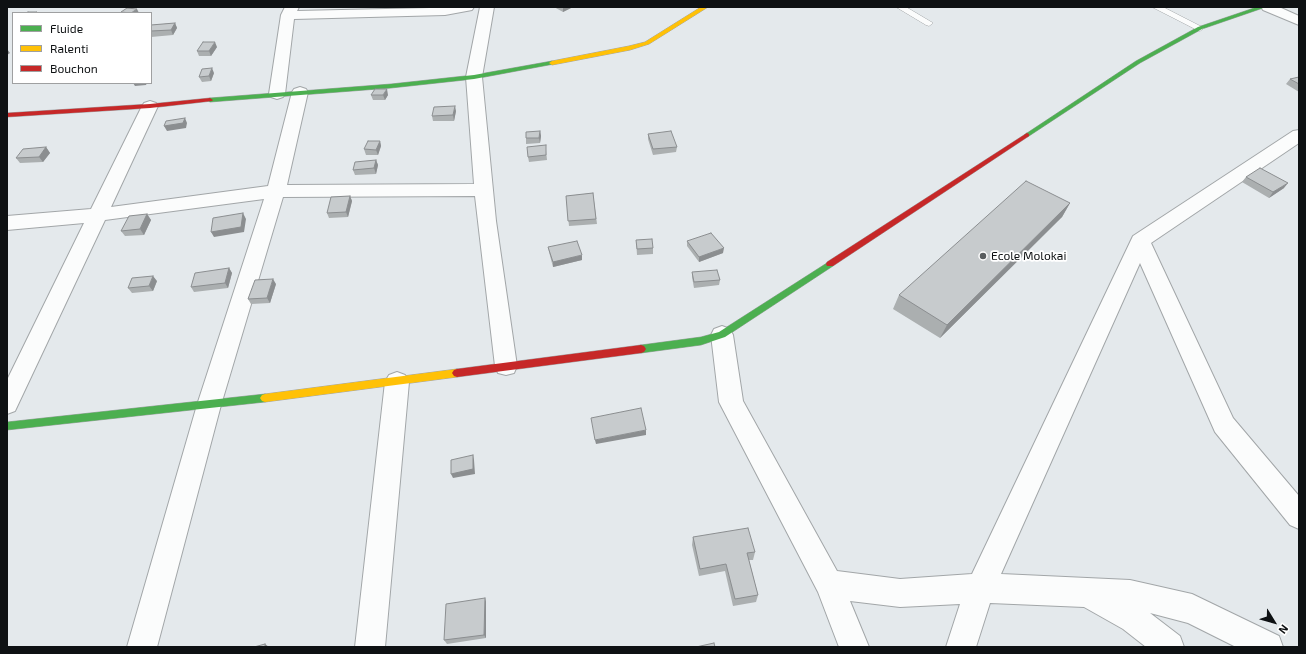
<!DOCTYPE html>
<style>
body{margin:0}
#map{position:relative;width:1306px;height:654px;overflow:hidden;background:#e4e9ec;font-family:"Exo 2",sans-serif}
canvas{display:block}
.frame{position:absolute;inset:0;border:8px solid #0e1113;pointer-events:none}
.legend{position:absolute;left:12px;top:12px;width:140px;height:72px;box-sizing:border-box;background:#fff;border:1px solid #9fa0a1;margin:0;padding:5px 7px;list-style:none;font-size:12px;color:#0e1113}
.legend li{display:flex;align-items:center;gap:8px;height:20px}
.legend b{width:20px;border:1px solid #9fa0a1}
.north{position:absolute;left:1254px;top:602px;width:40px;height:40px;-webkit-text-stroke:3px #fff;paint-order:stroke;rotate:127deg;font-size:11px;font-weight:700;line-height:16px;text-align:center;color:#0e1113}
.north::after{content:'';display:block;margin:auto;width:14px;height:18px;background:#0e1113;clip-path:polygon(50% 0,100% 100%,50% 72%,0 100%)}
</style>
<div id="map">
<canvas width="1306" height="654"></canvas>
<div class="frame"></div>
<ul class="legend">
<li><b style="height:5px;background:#4caf50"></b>Fluide</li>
<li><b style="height:5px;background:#ffc107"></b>Ralenti</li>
<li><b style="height:5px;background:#c62828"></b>Bouchon</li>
</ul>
<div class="north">N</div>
</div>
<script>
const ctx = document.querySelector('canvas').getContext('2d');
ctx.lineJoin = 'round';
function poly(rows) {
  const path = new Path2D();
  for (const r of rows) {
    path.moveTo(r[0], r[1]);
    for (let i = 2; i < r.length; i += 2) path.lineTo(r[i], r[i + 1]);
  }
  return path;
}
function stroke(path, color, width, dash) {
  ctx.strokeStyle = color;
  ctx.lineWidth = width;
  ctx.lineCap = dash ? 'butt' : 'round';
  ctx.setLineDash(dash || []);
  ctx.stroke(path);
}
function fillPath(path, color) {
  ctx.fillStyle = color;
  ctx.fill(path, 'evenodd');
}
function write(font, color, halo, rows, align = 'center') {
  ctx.font = font + ' "Exo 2",sans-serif';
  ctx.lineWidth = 3.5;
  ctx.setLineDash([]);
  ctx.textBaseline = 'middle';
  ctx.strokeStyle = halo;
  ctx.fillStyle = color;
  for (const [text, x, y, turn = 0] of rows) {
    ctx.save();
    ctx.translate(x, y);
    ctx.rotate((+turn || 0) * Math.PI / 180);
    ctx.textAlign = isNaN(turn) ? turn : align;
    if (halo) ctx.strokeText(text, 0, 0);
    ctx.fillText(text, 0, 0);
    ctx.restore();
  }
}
const lane = poly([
 [896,7,906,7,933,23,929,26,926,25,896,7],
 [1152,7,1163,7,1204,28,1200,31,1197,30,1152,7]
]);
const street = poly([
 [285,7,299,7,297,11,474,7,472,10,445,15,294,19,285,94,283,97,277,99,271,97,269,94,281,15,285,7],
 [480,7,494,7,482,77,496,221,517,366,514,373,506,375,498,373,495,366,475,196,283,197,221,405,157,647,127,647,197,405,264,199,105,220,15,411,7,414,7,380,84,223,7,230,7,216,91,209,142,106,144,103,150,101,156,103,158,106,111,207,268,186,292,92,294,89,300,87,306,89,308,92,287,185,474,184,466,77,480,7],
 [1261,7,1279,7,1299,16,1299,25,1263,10,1261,7],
 [1299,130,1299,143,1151,243,1233,418,1299,496,1299,529,1290,525,1215,432,1140,263,1001,574,1130,580,1192,594,1279,636,1283,647,1236,647,1188,623,1150,613,1180,636,1184,647,1146,647,1123,629,1084,607,990,603,976,647,946,647,960,604,900,607,850,601,869,647,839,647,818,592,719,402,711,335,714,329,722,326,730,329,733,335,743,401,837,571,900,579,972,574,1133,236,1293,131,1299,130],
 [397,372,405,375,409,382,385,647,355,647,385,382,389,375,397,372]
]);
const fast = poly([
 [1257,7,1266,7,1202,29,1140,63,1029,136,1027,137,1024,135,1136,61,1198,27,1257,7],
 [552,61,555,63,554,64,474,79,391,88,210,102,207,100,210,98,391,84,474,75,552,61],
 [830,261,834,264,833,266,725,337,701,345,641,353,638,352,636,349,638,346,641,345,701,337,719,332,830,261],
 [265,394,268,395,270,398,268,401,265,402,7,430,7,422,265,394]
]);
const slow = poly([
 [701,7,708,7,649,44,630,50,552,65,549,63,552,61,629,46,645,42,701,7],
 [457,369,460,370,462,373,460,376,457,377,265,402,262,401,260,398,262,395,265,394,457,369]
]);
const jam = poly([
 [210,98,213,100,212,101,150,108,7,117,7,113,150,104,210,98],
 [1027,133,1029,134,1029,136,833,266,827,266,826,264,827,262,1027,133],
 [641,345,644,346,646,349,644,352,641,353,457,377,454,376,452,373,454,370,457,369,641,345]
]);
const wall = poly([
 [554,7,573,7,563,12],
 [175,23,177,28,173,35,151,37,151,25],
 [217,47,211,56,199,56,197,51],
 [214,73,211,81,202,82,199,77],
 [1299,77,1299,92,1286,84,1290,79],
 [371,95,388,95,385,100,373,100],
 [456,111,454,121,433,121,432,116],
 [540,131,541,136,540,143,526,144,526,138],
 [648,134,677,147,676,152,653,155,648,139],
 [380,141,381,146,378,155,366,155,364,149],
 [46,147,50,153,43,162,20,163,16,158],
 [546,150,547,160,529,162,528,157],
 [376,160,378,165,376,174,355,175,353,170],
 [1246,177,1284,188,1269,198,1242,182],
 [593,193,597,224,569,226,566,196],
 [350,196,352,201,348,217,329,218,327,213],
 [1070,203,1062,217,940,338,893,309,899,295],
 [147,214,151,220,144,235,125,236,121,231],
 [636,240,653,248,653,254,637,255],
 [687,241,723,253,699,262,687,246],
 [548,247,582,260,553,267,549,252],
 [229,268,232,273,228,288,194,292,191,287],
 [692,272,720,280,719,285,694,288,692,277],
 [157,281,153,291,132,293,128,288],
 [276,284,270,303,251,304,248,299],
 [693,537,755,552,753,560,749,560,758,595,756,602,733,606,725,571,699,576,692,545],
 [485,598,486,602,486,638,447,644,444,640]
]);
const shadedWall = poly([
 [563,7,573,7,563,12],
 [137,9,139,13,131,13],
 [175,23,177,28,173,35,171,30],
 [215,42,217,47,211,56,209,51],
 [7,49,10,53,7,55],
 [212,68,214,73,211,81,209,76],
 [133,83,147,83,146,85,135,86],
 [387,89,388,95,385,100,383,95],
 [455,106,456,111,454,121,453,115],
 [185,118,187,123,186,128,167,131,164,126],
 [540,131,541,136,540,143,539,138],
 [380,141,381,146,378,155,376,150],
 [46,147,50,153,43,162,39,157],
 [376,160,378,165,376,174,374,168],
 [1288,183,1284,188,1269,198,1273,192],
 [350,196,352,201,348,217,346,212],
 [1070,203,1062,217,940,338,947,325],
 [243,213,246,219,244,232,214,237,211,232],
 [147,214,151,220,144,235,140,229],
 [724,248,723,253,699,262,699,257],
 [582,255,582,260,553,267,553,262],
 [229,268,232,273,228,288,225,283],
 [153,276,157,281,153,291,149,286],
 [273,279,276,284,270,303,267,298],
 [646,430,646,435,596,444,595,440],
 [473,455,474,460,475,474,453,478,451,474],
 [485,598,486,602,486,638,484,635],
 [265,644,269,647,265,647]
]);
const building = poly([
 [127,8,137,9,131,13,121,12,127,8],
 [28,12,37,12,35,13,26,13,28,12],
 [175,23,171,30,151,31,151,25,175,23],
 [203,42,215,42,209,51,197,51,203,42],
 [212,68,209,76,199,77,202,69,212,68],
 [1299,77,1299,84,1290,79,1299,77],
 [375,89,387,89,383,95,371,95,375,89],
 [455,106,453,115,432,116,434,107,455,106],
 [185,118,183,123,164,126,166,121,185,118],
 [540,131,539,138,526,138,526,132,540,131],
 [671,131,677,147,653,149,648,134,671,131],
 [368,141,380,141,376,150,364,149,368,141],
 [546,145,546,155,528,157,527,147,546,145],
 [46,147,39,157,16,158,23,149,46,147],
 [376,160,374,168,353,170,355,162,376,160],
 [1260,168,1288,183,1273,192,1246,177,1260,168],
 [1026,181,1070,203,947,325,899,295,1026,181],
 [593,193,596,219,568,221,566,196,593,193],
 [350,196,346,212,327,213,331,197,350,196],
 [243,213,241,227,211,232,213,218,243,213],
 [147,214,140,229,121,231,129,216,147,214],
 [711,233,724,248,699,257,687,241,711,233],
 [652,239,653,248,637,249,636,240,652,239],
 [577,241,582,255,553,262,548,247,577,241],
 [229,268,225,283,191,287,195,273,229,268],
 [717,270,720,280,694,282,692,272,717,270],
 [153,276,149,286,128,288,132,278,153,276],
 [273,279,267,298,248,299,255,280,273,279],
 [641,408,646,430,595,440,591,418,641,408],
 [473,455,473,469,451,474,451,460,473,455],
 [748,528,755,552,747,553,758,595,735,599,726,564,700,569,693,537,748,528],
 [485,598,484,635,444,640,446,604,485,598],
 [714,643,715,647,696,647,714,643],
 [265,644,265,647,254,647,265,644]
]);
const markers = [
 [983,256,4,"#595d5f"]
];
const poiNames = [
 ["Ecole Molokai",991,256]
];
stroke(lane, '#a2a6a8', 1);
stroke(street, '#a2a6a8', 2);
stroke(fast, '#a2a6a8', 1);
stroke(slow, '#a2a6a8', 1);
stroke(jam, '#a2a6a8', 1);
fillPath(lane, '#fbfcfc');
fillPath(street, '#fbfcfc');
fillPath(fast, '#4caf50');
fillPath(slow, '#ffc107');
fillPath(jam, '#c62828');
fillPath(wall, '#abafb0');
fillPath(shadedWall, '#8b8e90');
fillPath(building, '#c7cbcd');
stroke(building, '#8b8e90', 1);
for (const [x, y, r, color] of markers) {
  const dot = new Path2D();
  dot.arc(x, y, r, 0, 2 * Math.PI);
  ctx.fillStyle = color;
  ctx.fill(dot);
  stroke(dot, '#fff', 1.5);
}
write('12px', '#0e1113', '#fff', poiNames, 'left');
</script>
